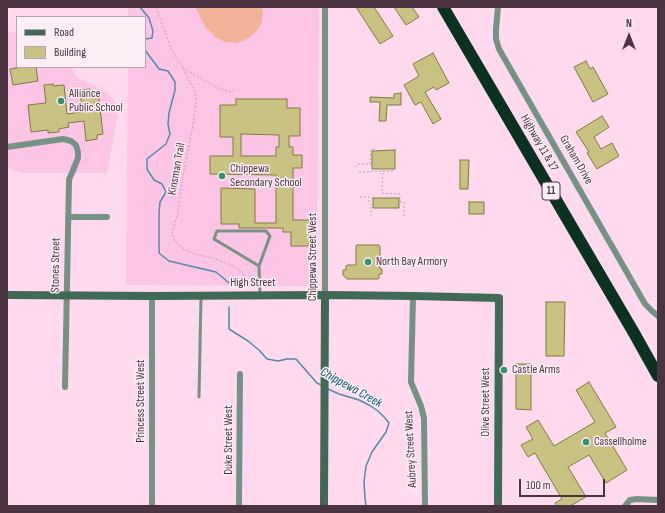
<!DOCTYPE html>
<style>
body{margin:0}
#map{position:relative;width:665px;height:513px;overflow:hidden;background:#ffd9ee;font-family:"Sofia Sans Condensed",sans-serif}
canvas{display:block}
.frame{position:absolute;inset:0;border:8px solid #4c3341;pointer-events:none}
.legend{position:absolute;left:16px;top:16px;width:130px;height:52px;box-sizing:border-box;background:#fbeef5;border:1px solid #b5a3ad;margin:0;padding:5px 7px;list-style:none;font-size:12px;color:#4c3341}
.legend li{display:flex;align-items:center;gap:8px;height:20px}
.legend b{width:20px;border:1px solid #b5a3ad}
.north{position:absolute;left:609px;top:16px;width:40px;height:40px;-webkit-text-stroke:3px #fbeef5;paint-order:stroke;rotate:0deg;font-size:11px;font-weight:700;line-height:16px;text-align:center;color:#4c3341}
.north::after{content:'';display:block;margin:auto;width:14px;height:18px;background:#4c3341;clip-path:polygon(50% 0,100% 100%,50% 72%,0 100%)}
.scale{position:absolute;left:519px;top:479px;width:86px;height:18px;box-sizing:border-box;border:2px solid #4c3341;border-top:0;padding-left:5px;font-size:12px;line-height:14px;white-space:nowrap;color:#4c3341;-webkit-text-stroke:3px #fbeef5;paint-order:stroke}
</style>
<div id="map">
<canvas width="665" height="513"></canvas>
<div class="frame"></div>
<ul class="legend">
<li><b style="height:5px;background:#406956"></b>Road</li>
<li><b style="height:11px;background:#c8c283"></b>Building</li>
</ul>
<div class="north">N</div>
<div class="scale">100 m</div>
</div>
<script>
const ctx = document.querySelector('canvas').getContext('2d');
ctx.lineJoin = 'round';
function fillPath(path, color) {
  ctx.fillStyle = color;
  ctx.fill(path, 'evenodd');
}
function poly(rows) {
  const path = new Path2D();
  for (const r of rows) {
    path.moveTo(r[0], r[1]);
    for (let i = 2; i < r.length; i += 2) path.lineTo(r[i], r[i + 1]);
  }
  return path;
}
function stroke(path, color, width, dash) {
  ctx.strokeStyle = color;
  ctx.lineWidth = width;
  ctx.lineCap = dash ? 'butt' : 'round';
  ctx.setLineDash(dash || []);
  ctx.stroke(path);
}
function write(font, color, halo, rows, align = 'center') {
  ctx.font = font + ' "Sofia Sans Condensed",sans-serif';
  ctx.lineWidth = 3;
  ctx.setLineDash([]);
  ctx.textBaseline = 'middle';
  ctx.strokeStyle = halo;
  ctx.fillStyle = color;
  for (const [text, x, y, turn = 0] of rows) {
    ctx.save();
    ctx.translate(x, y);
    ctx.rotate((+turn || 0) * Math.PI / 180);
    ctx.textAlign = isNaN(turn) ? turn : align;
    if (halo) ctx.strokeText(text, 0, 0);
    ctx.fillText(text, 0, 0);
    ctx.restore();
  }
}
const built = poly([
 [128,7,319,7,317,286,126,285,128,67,145,67,145,17,128,17],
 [7,32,17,32,17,67,71,67,77,77,110,94,119,108,107,173,21,173,7,167]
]);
const green = poly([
 [195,7,262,7,263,13,261,24,256,32,247,39,237,43,225,42,215,37,205,26]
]);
const stream = poly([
 [140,7,149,18,153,31,152,38,145,39],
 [145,50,159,69,168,71,175,82,175,90,169,113,168,124,170,134,166,144,147,159,147,169,154,180,162,184,166,192,160,202,159,212,159,253,169,261,216,272,222,277,229,283],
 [229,307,229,329,248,341,259,350,267,359,278,361,287,359,296,359,317,383,321,385],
 [328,389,339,394,359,400,369,405,378,411,385,418,389,423,386,432,372,452,366,466,364,482,365,498,366,506]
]);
const building = poly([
 [356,7,374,7,393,36,380,44,356,7],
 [394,7,412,7,419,17,406,25,394,7],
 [433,53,449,83,436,90,434,87,425,92,441,119,433,124,421,102,415,105,404,85,419,76,413,64,433,53],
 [586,61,590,69,593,67,608,94,593,102,574,67,586,61],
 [23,67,36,67,38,81,13,85,10,69,23,67],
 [53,84,53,86,64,85,67,114,82,112,80,90,90,89,90,92,98,91,103,134,97,135,97,139,86,141,84,121,68,123,69,127,59,129,59,132,48,133,48,130,31,132,28,105,46,103,44,85,53,84],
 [401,93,401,105,387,105,386,121,379,121,380,102,370,102,370,97,394,98,394,94,401,93],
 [236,99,287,99,287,108,300,108,300,136,289,136,289,147,293,147,293,155,302,155,302,168,293,168,293,220,309,220,309,246,291,246,291,232,283,232,283,228,239,228,239,224,221,224,221,188,255,189,255,223,276,223,276,175,210,174,210,156,233,156,233,137,220,137,220,105,236,105,236,99],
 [241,134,279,135,279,147,276,147,276,156,241,156,241,134],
 [602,116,609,127,594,137,601,149,612,143,619,156,597,169,587,153,589,152,576,132,602,116],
 [395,150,395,169,372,169,372,151,395,150],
 [460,160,469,160,468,189,460,189,460,160],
 [373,198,399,198,399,208,373,208,373,198],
 [469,202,484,202,484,214,469,214,469,202],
 [357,245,379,245,380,247,380,262,377,264,380,267,380,269,382,269,382,274,379,274,379,278,378,279,347,279,343,275,343,270,346,270,346,266,347,265,356,265,356,246,357,245],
 [546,302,565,302,564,356,546,356,546,302],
 [516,364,531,364,531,410,516,409,516,364],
 [589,382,616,427,605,433,627,470,606,483,589,455,568,467,586,497,570,506,557,506,555,503,562,499,535,453,528,457,521,445,533,439,526,427,538,420,554,446,595,422,576,390,589,382]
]);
const path = poly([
 [156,7,171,49,182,66,195,92,196,103,193,125,182,181,178,212,172,233,174,239,179,246,194,254,213,258,234,266,242,272,246,279,249,289],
 [183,68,218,88,230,92,232,92,236,89],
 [370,164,371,149,374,149],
 [355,167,359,164,372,164],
 [383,169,382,193,400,194,400,202,399,202],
 [359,172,394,171,394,169],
 [360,197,369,197,369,203,371,204,371,216],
 [400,202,404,202,404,217]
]);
const lane = poly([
 [259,266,214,239,217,231,266,231,270,236,259,266,260,295],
 [199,397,201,296]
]);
const street = poly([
 [498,7,496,29,496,39,499,49,645,304,652,311,658,316],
 [7,147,63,139,71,141,76,145,78,152,78,158,69,180,65,387],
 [68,217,107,217],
 [325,295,325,7],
 [152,296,152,506],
 [413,296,411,382,421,406,424,418,425,506],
 [239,506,240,374],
 [625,506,630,500,637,499,658,500]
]);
const secondary = poly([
 [7,295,152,296,325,295,413,296,499,298,498,506],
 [324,506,325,295]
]);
const highway = poly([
 [443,7,634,333,658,376]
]);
const markers = [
 [61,101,4,"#31926c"],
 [222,176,4,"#31926c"],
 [368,262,4,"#31926c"],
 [504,370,4,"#31926c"],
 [586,442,4,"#31926c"]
];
const shields = [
 [551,191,18]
];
const shieldNames = [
 ["11",551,191]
];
const poiNames = [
 ["Alliance",69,94],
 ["Public School",69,108],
 ["Chippewa",230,169],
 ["Secondary School",230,183],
 ["North Bay Armory",376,262],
 ["Castle Arms",512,370],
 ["Cassellholme",594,442]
];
const streetNames = [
 ["Highway 11 & 17",539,143,60],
 ["Graham Drive",576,160,60],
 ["Kinsman Trail",177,169,-80],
 ["Chippewa Street West",313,257,-90],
 ["Stones Street",56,265,-89],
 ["High Street",253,283],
 ["Princess Street West",141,401,-90],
 ["Olive Street West",486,402,-90],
 ["Duke Street West",229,440,-90],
 ["Aubrey Street West",411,449,-93]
];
const waterNames = [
 ["Chippewa Creek",351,388,29]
];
fillPath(built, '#fdc5e5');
fillPath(green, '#f2b298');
stroke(stream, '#518ba6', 1.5);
fillPath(building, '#c8c283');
stroke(building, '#817b3d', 1);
stroke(path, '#c2a0b3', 1, [2, 2]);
stroke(lane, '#769284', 3);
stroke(street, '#769284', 6);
stroke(secondary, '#406956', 8);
stroke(highway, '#0b3122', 12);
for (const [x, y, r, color] of markers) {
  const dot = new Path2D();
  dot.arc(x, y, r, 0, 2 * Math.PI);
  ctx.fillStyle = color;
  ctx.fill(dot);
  stroke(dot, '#fbeef5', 1.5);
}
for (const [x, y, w] of shields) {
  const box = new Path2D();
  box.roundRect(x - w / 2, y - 9, w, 18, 3);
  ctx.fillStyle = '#fbeef5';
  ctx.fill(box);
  stroke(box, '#4c3341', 1);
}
write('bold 11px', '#4c3341', null, shieldNames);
write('12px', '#4c3341', '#fbeef5', poiNames, 'left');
write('12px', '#4c3341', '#fbeef5', streetNames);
write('italic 13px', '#04576e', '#fbeef5', waterNames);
</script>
